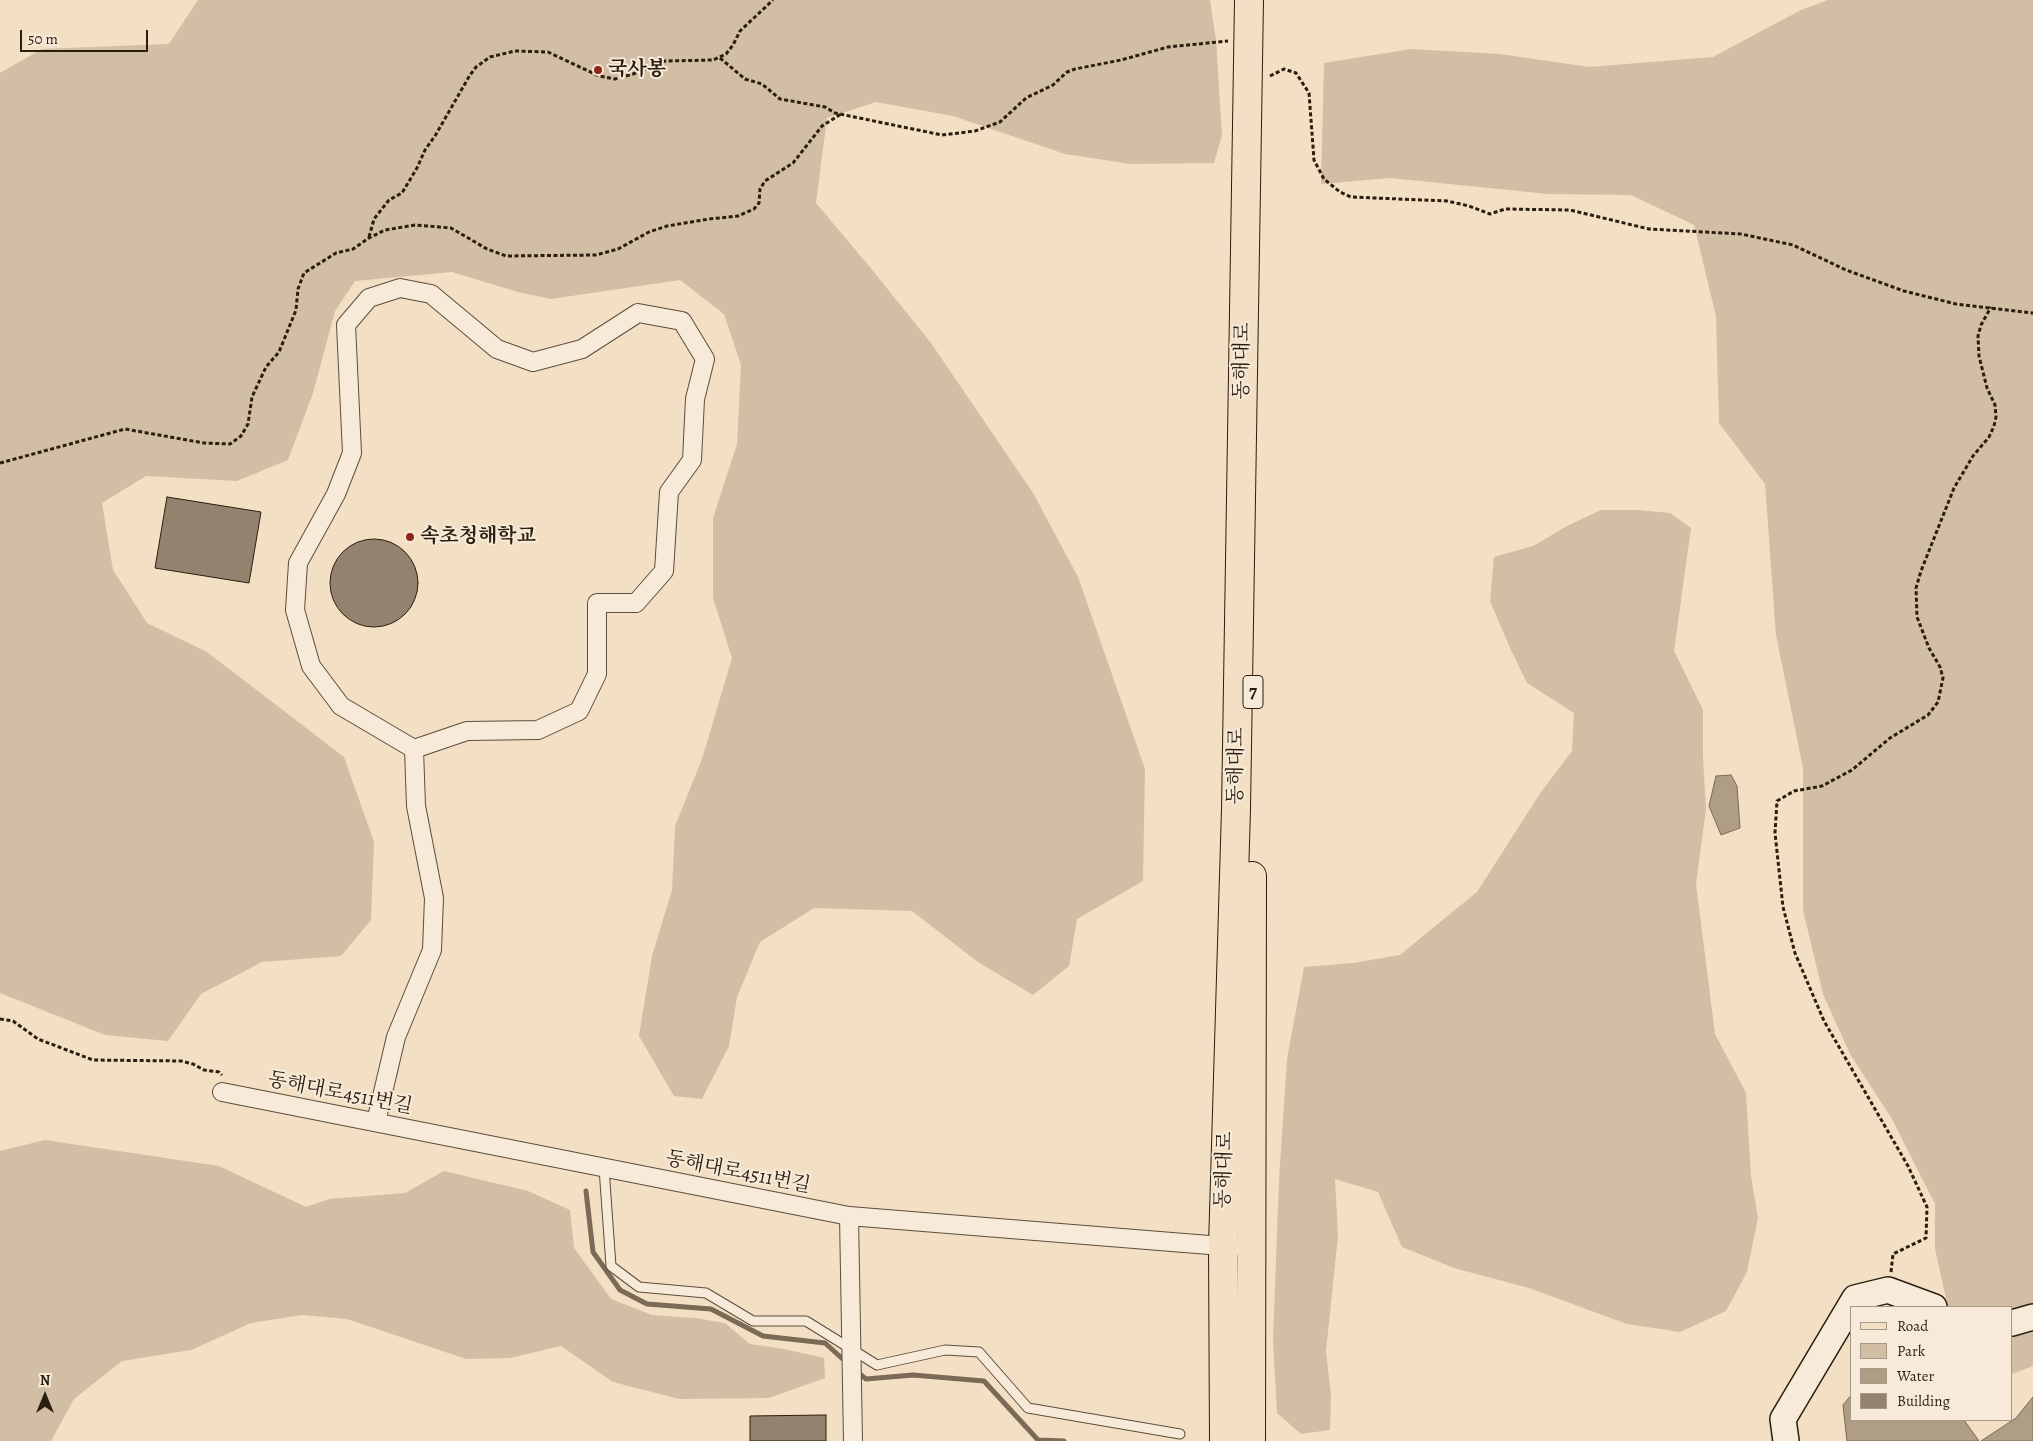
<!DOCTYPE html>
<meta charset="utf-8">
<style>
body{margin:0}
#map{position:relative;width:2033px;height:1441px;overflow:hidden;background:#f3dfc3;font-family:Alegreya,serif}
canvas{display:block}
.legend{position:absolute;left:1850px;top:1306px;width:162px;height:115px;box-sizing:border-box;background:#f7ead8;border:1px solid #a59888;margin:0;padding:6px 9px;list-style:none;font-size:15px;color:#2a1e0f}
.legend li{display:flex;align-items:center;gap:10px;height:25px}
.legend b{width:25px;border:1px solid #a59888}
.north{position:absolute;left:20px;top:1371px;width:50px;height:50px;-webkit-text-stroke:4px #f7ead8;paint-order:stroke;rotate:0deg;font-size:14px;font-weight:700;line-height:20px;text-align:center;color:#2a1e0f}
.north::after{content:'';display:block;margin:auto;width:18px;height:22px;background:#2a1e0f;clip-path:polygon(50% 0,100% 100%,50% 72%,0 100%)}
.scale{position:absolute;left:20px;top:30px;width:128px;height:22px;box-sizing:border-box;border:2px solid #2a1e0f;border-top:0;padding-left:6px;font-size:15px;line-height:18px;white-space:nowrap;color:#2a1e0f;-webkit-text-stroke:4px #f7ead8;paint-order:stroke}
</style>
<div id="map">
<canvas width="2033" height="1441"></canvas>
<ul class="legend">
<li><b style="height:6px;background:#f3dfc3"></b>Road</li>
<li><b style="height:14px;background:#d1bea4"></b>Park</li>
<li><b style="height:14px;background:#af9d86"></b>Water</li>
<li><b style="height:14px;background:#93826d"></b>Building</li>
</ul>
<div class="north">N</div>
<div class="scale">50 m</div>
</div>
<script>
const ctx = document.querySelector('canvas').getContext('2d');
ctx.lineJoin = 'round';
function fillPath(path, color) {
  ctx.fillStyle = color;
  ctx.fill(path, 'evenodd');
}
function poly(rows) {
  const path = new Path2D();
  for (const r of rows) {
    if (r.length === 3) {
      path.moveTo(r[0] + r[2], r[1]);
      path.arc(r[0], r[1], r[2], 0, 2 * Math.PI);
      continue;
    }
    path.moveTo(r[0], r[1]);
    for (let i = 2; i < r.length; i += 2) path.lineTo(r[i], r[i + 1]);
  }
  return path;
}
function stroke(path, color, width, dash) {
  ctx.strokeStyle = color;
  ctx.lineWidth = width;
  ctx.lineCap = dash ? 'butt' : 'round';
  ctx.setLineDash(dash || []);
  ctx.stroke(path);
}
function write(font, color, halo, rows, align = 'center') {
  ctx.font = font + ' Alegreya,"Noto Serif KR",serif';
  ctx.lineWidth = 4;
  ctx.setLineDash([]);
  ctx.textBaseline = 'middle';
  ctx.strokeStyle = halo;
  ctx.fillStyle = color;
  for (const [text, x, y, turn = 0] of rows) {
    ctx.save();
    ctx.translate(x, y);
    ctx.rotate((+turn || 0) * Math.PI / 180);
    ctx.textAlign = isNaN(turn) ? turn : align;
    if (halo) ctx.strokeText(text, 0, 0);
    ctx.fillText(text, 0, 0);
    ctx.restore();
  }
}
const green = poly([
 [198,0,1210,0,1216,40,1222,135,1214,163,1131,164,1065,154,953,116,876,102,827,118,816,203,869,266,931,343,1033,493,1078,577,1145,769,1143,881,1077,919,1069,966,1033,995,978,962,912,911,814,908,760,942,737,997,729,1046,702,1099,674,1096,639,1036,652,956,672,890,675,826,702,759,732,658,713,598,713,518,737,444,741,365,724,314,680,280,551,299,518,292,452,272,355,281,335,311,313,393,288,460,237,481,146,476,102,503,113,570,147,623,207,652,344,757,374,842,371,920,341,956,262,962,201,994,168,1041,105,1035,0,993,0,73,42,49,169,44],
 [1828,0,2033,0,2033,1366,2012,1374,2012,1307,1948,1307,1935,1249,1935,1204,1892,1119,1850,1054,1823,994,1803,910,1803,768,1776,635,1765,484,1719,423,1716,316,1694,225,1631,195,1548,194,1390,178,1321,184,1324,63,1411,49,1500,54,1589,67,1713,57,1801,10],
 [1601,510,1637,510,1670,513,1691,528,1674,651,1703,710,1703,758,1706,809,1696,884,1715,1034,1746,1093,1751,1176,1758,1218,1747,1272,1726,1311,1680,1332,1627,1324,1529,1288,1454,1268,1402,1247,1378,1192,1335,1179,1338,1236,1326,1351,1331,1395,1330,1430,1301,1434,1277,1413,1273,1340,1279,1180,1287,1059,1304,967,1353,963,1400,955,1434,927,1477,892,1541,792,1572,751,1574,713,1527,683,1511,650,1490,601,1494,557,1533,546,1567,526],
 [45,1140,219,1166,306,1207,329,1199,405,1193,444,1171,528,1191,570,1210,574,1248,611,1299,652,1315,695,1318,725,1323,750,1344,784,1349,824,1358,825,1378,769,1398,679,1399,613,1382,561,1346,510,1358,466,1359,347,1319,302,1315,251,1323,191,1350,122,1361,74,1399,51,1441,0,1441,0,1151]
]);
const water = poly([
 [1731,775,1737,786,1740,828,1721,835,1709,806,1716,776,1731,775],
 [1852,1394,1852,1420,1964,1420,1979,1441,1847,1441,1843,1405,1852,1394],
 [2033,1397,2033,1441,1981,1441,2016,1418,2033,1397]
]);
const stream = poly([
 [586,1191,593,1252,620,1290,647,1304,711,1309,763,1336,825,1343,846,1362],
 [856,1371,866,1379,913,1375,984,1381,1038,1440,1064,1441]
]);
const building = poly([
 [167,497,261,512,249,583,155,568,167,497],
 [374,583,44],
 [826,1415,826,1441,750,1441,750,1416,826,1415]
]);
const path = poly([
 [720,58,745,79,762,84,780,99,825,107,835,113,942,135,975,131,1000,122,1026,98,1053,85,1067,72,1075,69,1121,60,1168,47,1228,41],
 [1270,76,1284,69,1296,73,1309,93,1314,160,1324,179,1340,192,1351,197,1447,201,1469,206,1490,214,1505,209,1570,210,1649,229,1741,234,1793,245,1846,270,1904,291,1956,304,2033,313],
 [369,237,374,219,389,200,402,193,417,168,425,150,435,136,470,75,476,67,490,57,515,51,548,52,599,76,615,79,633,74,665,61,713,60,726,54,733,45,740,31,773,0],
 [0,463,125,429,204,443,230,444,241,436,248,424,252,397,266,367,279,352,296,310,298,289,304,273,336,253,353,249,369,238,385,230,415,225,451,228,487,249,506,256,596,255,618,249,649,232,667,226,709,219,738,216,754,209,759,203,760,189,765,181,793,163,822,126,841,114],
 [0,1019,13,1021,38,1039,93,1060,181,1061,193,1064,204,1070,219,1072,222,1075],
 [1891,1272,1893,1254,1926,1238,1927,1207,1908,1166,1824,1021,1795,953,1783,907,1775,833,1777,801,1794,791,1822,786,1852,770,1890,738,1928,715,1938,702,1943,678,1940,667,1929,648,1917,617,1916,588,1921,571,1954,488,1973,456,1989,437,1994,426,1996,417,1995,405,1987,388,1979,356,1978,336,1981,325,1991,307]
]);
const lane = poly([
 [604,1168,611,1266,639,1287,706,1293,753,1321,806,1321,877,1365,945,1350,979,1352,1028,1408,1180,1434]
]);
const street = poly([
 [400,288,431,294,497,349,533,362,582,349,638,313,682,321,705,359,695,399,692,460,669,492,664,571,636,603,597,603,597,674,579,711,538,730,467,731,414,749,341,706,311,666,295,610,298,563,336,494,352,453,346,325,369,298,400,288],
 [222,1092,849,1216,1234,1247],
 [376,1122,396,1037,432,950,434,898,416,806,414,749],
 [849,1216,853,1441]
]);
const secondary = poly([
 [2012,1323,2033,1317],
 [1786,1441,1783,1419,1855,1298,1888,1290,1934,1307]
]);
const primary = poly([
 [1224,1441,1223,1246,1236,809,1249,0],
 [1251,1441,1252,876]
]);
const markers = [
 [598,70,5,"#8f2418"],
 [410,537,5,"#8f2418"]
];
const shields = [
 [1253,692,20]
];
const shieldNames = [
 ["7",1253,692]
];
const poiNames = [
 ["국사봉",608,70],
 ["속초청해학교",420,537]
];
const streetNames = [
 ["동해대로",1243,361,-89],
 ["동해대로",1237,766,-89],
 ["동해대로4511번길",340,1094,11],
 ["동해대로",1225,1170,-88],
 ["동해대로4511번길",738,1173,11]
];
fillPath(green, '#d1bea4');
fillPath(water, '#af9d86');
stroke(water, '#7a6a56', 1);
stroke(stream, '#7a6a56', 5);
fillPath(building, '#93826d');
stroke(building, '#2a1e0f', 1);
stroke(lane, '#5c4e3c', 11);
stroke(street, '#5c4e3c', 20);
stroke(secondary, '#2a1e0f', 28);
stroke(primary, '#2a1e0f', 30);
stroke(path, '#2a1e0f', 3, [4, 2.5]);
stroke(lane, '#f7ead8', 9);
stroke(street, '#f7ead8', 18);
stroke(secondary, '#f7ead8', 25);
stroke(primary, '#f3dfc3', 28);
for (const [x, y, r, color] of markers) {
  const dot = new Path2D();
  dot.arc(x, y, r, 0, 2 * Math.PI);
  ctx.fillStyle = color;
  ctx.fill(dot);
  stroke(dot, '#f7ead8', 2);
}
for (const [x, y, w] of shields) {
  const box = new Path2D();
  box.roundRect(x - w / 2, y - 16.5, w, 33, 4);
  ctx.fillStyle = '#f7ead8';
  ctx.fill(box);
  stroke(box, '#2a1e0f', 1);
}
write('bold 19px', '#2a1e0f', null, shieldNames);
write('bold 20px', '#2a1e0f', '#f7ead8', poiNames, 'left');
write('20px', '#2a1e0f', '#f7ead8', streetNames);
</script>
